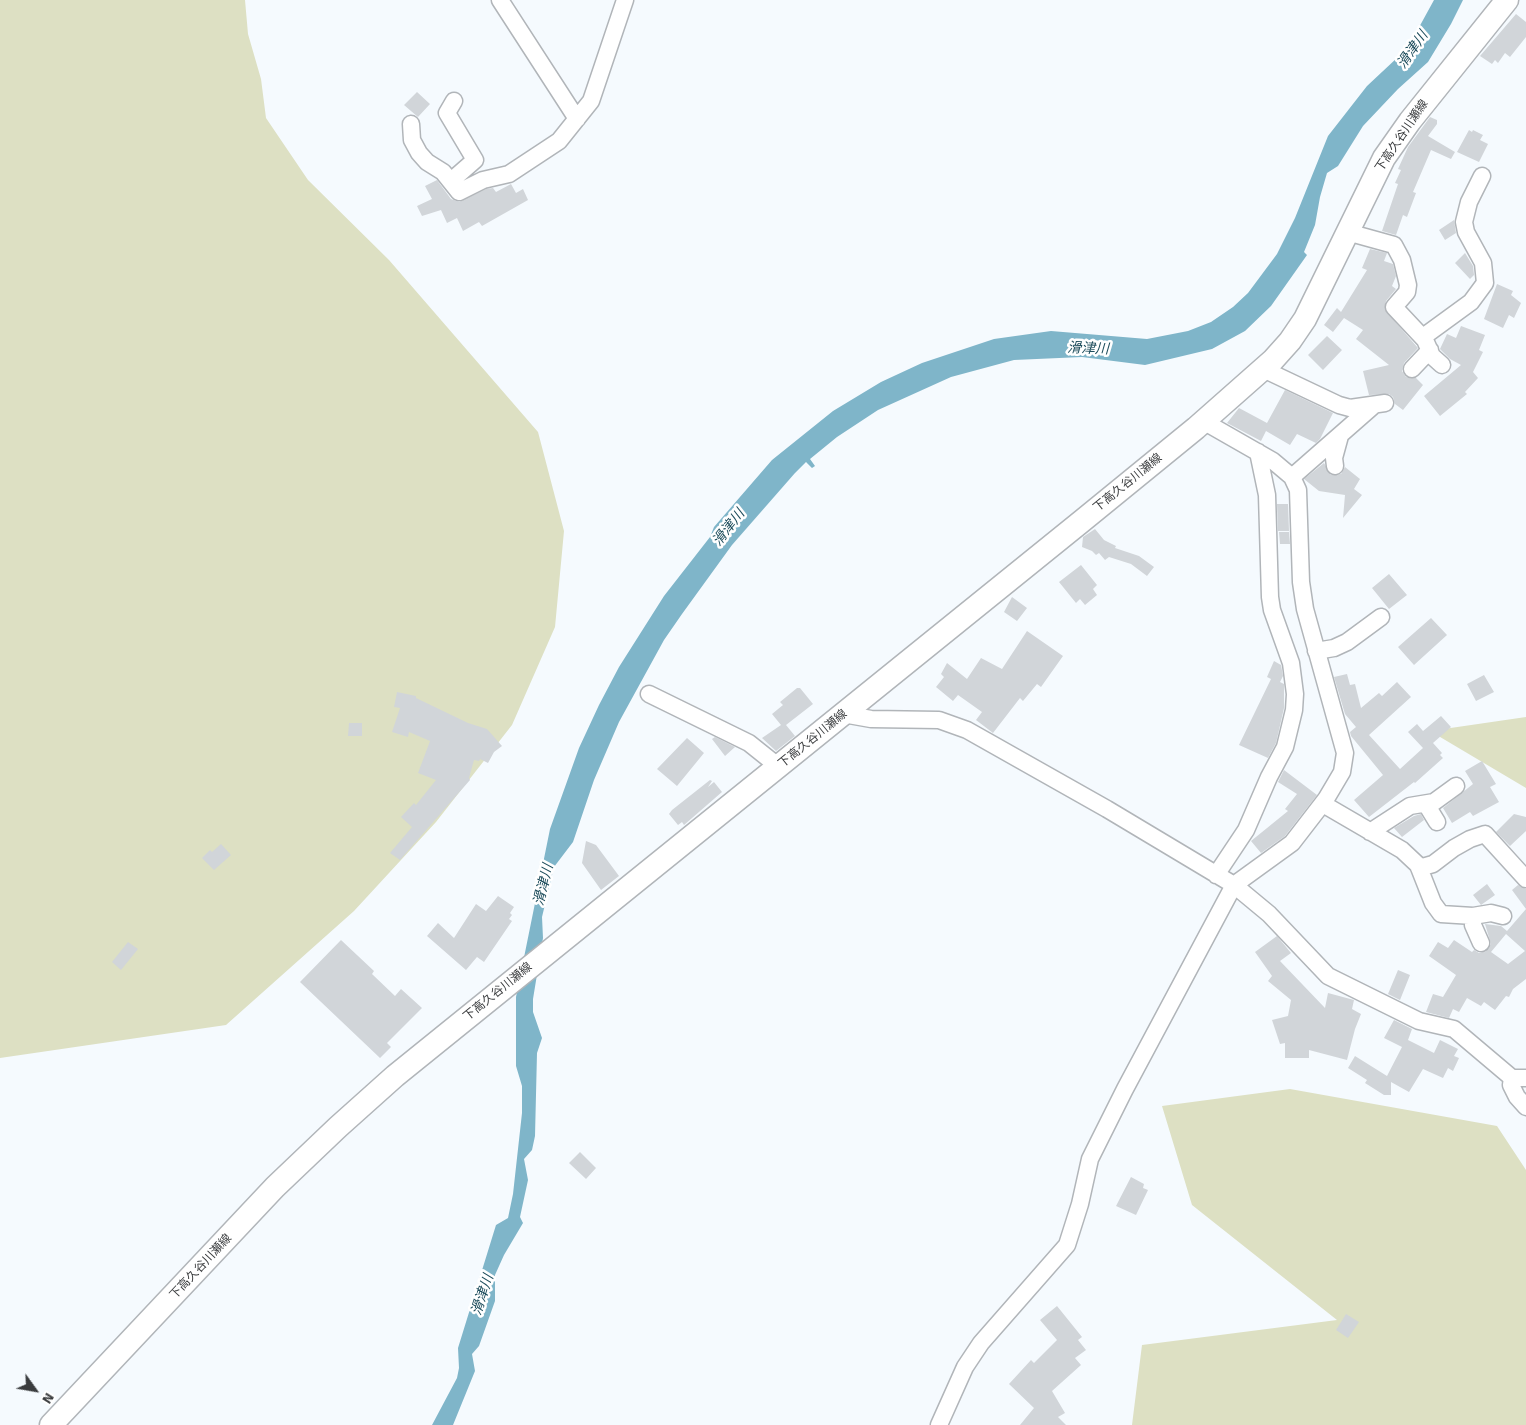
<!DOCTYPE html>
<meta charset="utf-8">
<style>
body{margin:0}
#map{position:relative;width:1526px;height:1425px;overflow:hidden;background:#f5fafe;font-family:Signika,sans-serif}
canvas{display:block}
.north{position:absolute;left:10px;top:1365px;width:50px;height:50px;-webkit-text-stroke:4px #fff;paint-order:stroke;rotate:122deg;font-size:14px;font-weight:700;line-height:20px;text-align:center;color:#3a3c3e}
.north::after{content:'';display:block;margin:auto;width:18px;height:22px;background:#3a3c3e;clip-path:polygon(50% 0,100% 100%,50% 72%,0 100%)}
</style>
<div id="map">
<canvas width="1526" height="1425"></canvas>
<div class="north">N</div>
</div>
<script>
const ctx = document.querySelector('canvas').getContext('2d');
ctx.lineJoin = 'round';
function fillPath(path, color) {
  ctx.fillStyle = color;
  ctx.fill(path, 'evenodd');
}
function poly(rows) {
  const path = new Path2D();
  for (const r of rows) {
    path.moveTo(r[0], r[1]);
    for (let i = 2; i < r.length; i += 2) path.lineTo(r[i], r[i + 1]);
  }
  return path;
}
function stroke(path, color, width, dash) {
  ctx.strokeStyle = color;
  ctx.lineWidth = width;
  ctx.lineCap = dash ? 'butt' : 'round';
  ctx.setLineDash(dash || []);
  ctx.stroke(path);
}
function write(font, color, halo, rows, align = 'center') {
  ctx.font = font + ' Signika,"Noto Sans JP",sans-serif';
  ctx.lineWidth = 5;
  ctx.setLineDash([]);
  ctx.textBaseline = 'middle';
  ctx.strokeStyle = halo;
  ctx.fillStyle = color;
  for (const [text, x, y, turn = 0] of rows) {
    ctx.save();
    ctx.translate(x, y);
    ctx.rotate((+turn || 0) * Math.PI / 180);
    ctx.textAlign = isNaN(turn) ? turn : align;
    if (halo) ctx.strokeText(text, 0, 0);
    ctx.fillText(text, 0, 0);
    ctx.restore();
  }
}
const green = poly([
 [0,0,245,0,248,34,261,79,266,118,308,180,389,260,538,432,564,531,555,627,512,725,436,822,354,911,226,1025,0,1058],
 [1526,717,1526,788,1430,731],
 [1290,1089,1497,1126,1526,1170,1526,1425,1132,1425,1142,1345,1337,1320,1192,1205,1162,1106]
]);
const water = poly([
 [1434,0,1463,0,1451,24,1428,62,1398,89,1363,126,1338,166,1327,173,1320,197,1315,225,1304,252,1307,255,1271,306,1245,331,1212,349,1145,365,1082,357,1014,360,951,377,878,410,837,437,810,459,815,466,812,468,806,462,795,473,732,545,682,614,664,640,619,722,594,780,573,842,554,867,542,917,543,938,533,999,533,1012,542,1038,537,1053,535,1136,532,1150,524,1159,528,1180,520,1217,523,1223,504,1255,495,1275,495,1301,479,1346,472,1354,475,1371,453,1425,432,1425,457,1378,459,1368,458,1348,496,1225,508,1218,513,1194,522,1113,522,1086,516,1066,516,997,550,829,579,748,599,705,619,667,664,596,710,537,714,527,772,460,833,411,881,382,922,363,994,339,1051,331,1147,339,1188,331,1211,322,1233,307,1248,293,1277,254,1295,218,1328,136,1367,86,1398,57,1417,31]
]);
const building = poly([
 [1516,14,1526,22,1526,37,1510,57,1505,53,1498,63,1495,60,1492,64,1480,56],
 [417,92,430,104,418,117,404,105],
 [1430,117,1437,120,1437,124,1428,136,1455,152,1451,159,1431,150,1413,192,1416,193,1407,217,1403,215,1396,235,1382,231,1398,184,1395,183,1401,170,1398,169,1408,147],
 [1469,130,1472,132,1473,130,1483,135,1480,140,1488,144,1479,162,1457,152],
 [437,180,451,199,459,202,486,189,493,188,496,192,511,184,516,193,523,189,528,200,482,226,479,222,463,231,457,218,447,223,441,210,422,216,417,206,432,199,425,186],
 [1454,220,1456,233,1445,240,1439,230],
 [1370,249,1387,253,1384,261,1393,264,1396,276,1392,286,1396,289,1386,301,1385,310,1418,348,1404,363,1402,371,1406,377,1416,378,1423,385,1403,410,1395,404,1393,397,1389,394,1369,395,1363,371,1389,365,1356,339,1363,330,1344,318,1333,332,1324,325,1337,308,1341,312,1367,270,1362,268],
 [1465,253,1473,266,1474,275,1470,279,1455,263],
 [1497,284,1513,291,1511,295,1521,303,1514,318,1509,315,1503,328,1484,319],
 [1461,326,1485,335,1479,350,1483,352,1473,372,1478,378,1465,392,1467,394,1440,416,1424,396,1461,365,1450,359,1440,349,1447,334,1456,338],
 [1327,336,1342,350,1323,370,1308,355],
 [1285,390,1333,413,1320,439,1316,443,1297,434,1290,445,1266,431,1261,441,1227,423,1239,408,1267,423],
 [1324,463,1331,475,1341,474,1345,467,1360,479,1354,489,1362,495,1343,518,1345,495,1319,491,1304,479],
 [1277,504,1288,504,1289,531,1278,531],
 [1095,529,1104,540,1116,546,1115,548,1139,556,1154,567,1147,576,1131,564,1109,557,1105,560,1099,553,1096,555,1092,551,1082,547,1083,537],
 [1279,532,1289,532,1290,544,1280,544],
 [1081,565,1097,585,1093,589,1097,595,1085,605,1080,599,1076,603,1059,582],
 [1389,574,1407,595,1389,609,1372,588],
 [1012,597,1027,608,1017,621,1004,612],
 [1431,618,1447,635,1414,665,1398,647],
 [1027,631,1063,656,1041,687,1037,684,1023,701,1020,698,993,733,976,720,982,712,958,695,953,701,936,687,944,677,941,674,947,663,967,679,981,658,1002,669],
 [1274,661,1281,665,1283,676,1280,682,1284,684,1284,708,1276,743,1268,758,1239,745,1271,679,1267,677],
 [1347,674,1350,685,1355,684,1361,708,1379,693,1382,696,1397,682,1411,697,1369,735,1400,769,1423,748,1408,732,1417,724,1423,731,1441,716,1451,727,1433,743,1442,753,1440,755,1443,758,1415,783,1414,782,1369,817,1354,800,1383,775,1351,736,1350,732,1356,727,1345,714,1334,677],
 [1484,675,1494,692,1476,701,1467,684],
 [797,688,800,688,813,704,786,725,795,736,776,751,762,738,781,725,772,714,783,705,780,702],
 [397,692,416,696,416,698,468,723,487,729,502,746,494,752,488,763,480,759,479,761,474,760,469,778,470,780,400,860,390,853,412,827,401,817,414,803,416,805,436,780,418,773,430,741,409,732,408,737,392,732,400,708,394,707],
 [349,723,362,723,362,736,348,736],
 [715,737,735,747,725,756,712,739],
 [687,738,704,753,677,786,657,769],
 [1482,761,1496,784,1490,787,1499,802,1473,816,1470,812,1452,823,1443,808,1473,784,1465,771],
 [1284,770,1317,795,1285,836,1261,853,1251,841,1288,811,1285,809,1297,794,1278,782],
 [710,780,712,781,708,787,714,782,722,792,684,825,682,822,678,825,669,814,672,810],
 [1421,814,1424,820,1402,837,1394,828,1414,816],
 [1514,814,1526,817,1526,831,1510,846,1496,832],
 [586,841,596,845,619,876,601,890,582,863],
 [221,844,231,855,214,870,202,858,210,850,212,852],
 [1487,884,1495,895,1481,905,1473,895],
 [1518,885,1526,889,1526,979,1513,989,1509,997,1506,996,1495,1010,1484,1002,1481,1006,1467,998,1459,1012,1453,1009,1449,1018,1426,1012,1433,994,1443,997,1456,975,1429,956,1438,942,1448,948,1454,940,1472,952,1474,950,1479,953,1485,952,1491,944,1485,924,1501,926,1507,931,1526,909,1512,890],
 [1506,934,1525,951,1508,964,1491,952],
 [498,896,514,907,510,913,512,915,509,919,512,921,484,962,477,957,466,970,427,936,438,923,454,938,476,904,486,911],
 [1277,936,1291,953,1280,961,1325,1008,1328,993,1354,1000,1352,1009,1361,1014,1355,1029,1347,1060,1309,1050,1309,1058,1285,1058,1285,1043,1280,1044,1272,1020,1288,1016,1291,1000,1268,981,1272,976,1255,952],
 [341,940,374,971,372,974,395,996,401,989,422,1008,387,1043,391,1047,380,1058,300,982],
 [128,942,138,949,121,970,112,962],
 [1398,970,1410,975,1400,1000,1388,994],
 [1394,1020,1412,1029,1408,1040,1434,1053,1440,1040,1458,1049,1454,1056,1459,1058,1453,1071,1448,1068,1443,1078,1423,1069,1409,1092,1391,1082,1391,1095,1384,1095,1365,1083,1367,1080,1348,1068,1355,1056,1387,1076,1402,1047,1384,1038],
 [580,1152,596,1168,586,1179,569,1163],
 [1131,1177,1144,1184,1143,1188,1148,1190,1136,1215,1116,1206],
 [1057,1306,1082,1337,1078,1340,1086,1350,1075,1358,1081,1365,1052,1391,1065,1413,1058,1417,1066,1425,1020,1425,1034,1408,1009,1384,1031,1360,1034,1363,1057,1340,1040,1320],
 [1346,1314,1359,1322,1348,1338,1336,1330]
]);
const minor = poly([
 [500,0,577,119],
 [411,124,412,140,419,153,427,162,443,172,459,192,483,180,509,174,559,141,591,101,625,0],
 [451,181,475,160,447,113,454,101],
 [1347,232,1394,245,1402,260,1408,285,1407,292,1394,307,1425,340,1432,356,1442,365],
 [1423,337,1471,302,1485,283,1483,263,1466,232,1464,222,1469,202,1482,176],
 [1263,369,1339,405,1350,408,1385,403],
 [1412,369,1430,350],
 [1335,466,1334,458,1340,436],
 [1292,477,1373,406],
 [1316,651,1334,648,1347,642,1381,617],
 [649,694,749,743,779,767],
 [843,714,871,719,939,720,967,730,1107,809,1234,885,1269,914,1328,976,1419,1021,1454,1029,1512,1078,1526,1078],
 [1323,804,1402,850,1418,865,1433,903,1441,914,1473,916,1491,913,1503,916],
 [1426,804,1437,822],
 [1370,832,1410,806,1434,802,1456,786],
 [1419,868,1433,864,1454,848,1470,839,1485,834,1526,879],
 [1216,875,1246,830,1269,777,1285,747,1294,710,1295,694,1291,663,1272,610,1270,597,1267,495,1258,452],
 [1473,916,1473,925,1481,943],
 [1512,1078,1511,1085,1517,1097,1526,1107],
 [939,1425,965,1367,981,1343,1067,1245,1080,1204,1090,1159,1125,1089,1234,885,1292,843,1326,799,1342,772,1345,753,1305,609,1301,582,1298,490,1292,477,1273,461,1203,421]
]);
const secondary = poly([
 [51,1425,275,1187,338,1127,395,1076,1082,521,1196,428,1273,360,1290,341,1305,319,1384,158,1410,121,1507,0]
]);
const streetNames = [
 ["下高久谷川瀬線",1402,136,-56],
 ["下高久谷川瀬線",1128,483,-39],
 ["下高久谷川瀬線",813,739,-39],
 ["下高久谷川瀬線",498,992,-39],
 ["下高久谷川瀬線",201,1267,-47]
];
const waterNames = [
 ["滑津川",1413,50,-55],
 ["滑津川",1088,349,2],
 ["滑津川",729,528,-52],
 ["滑津川",544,885,-76],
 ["滑津川",483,1295,-72]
];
fillPath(green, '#dde0c3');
fillPath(water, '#7fb5c9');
fillPath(building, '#d1d5d9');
stroke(minor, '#b1b5b9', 19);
stroke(secondary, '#b1b5b9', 25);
stroke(minor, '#fff', 16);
stroke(secondary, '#fff', 22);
write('12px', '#3a3c3e', '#fff', streetNames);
write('italic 14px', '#1e4d5c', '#fff', waterNames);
</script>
